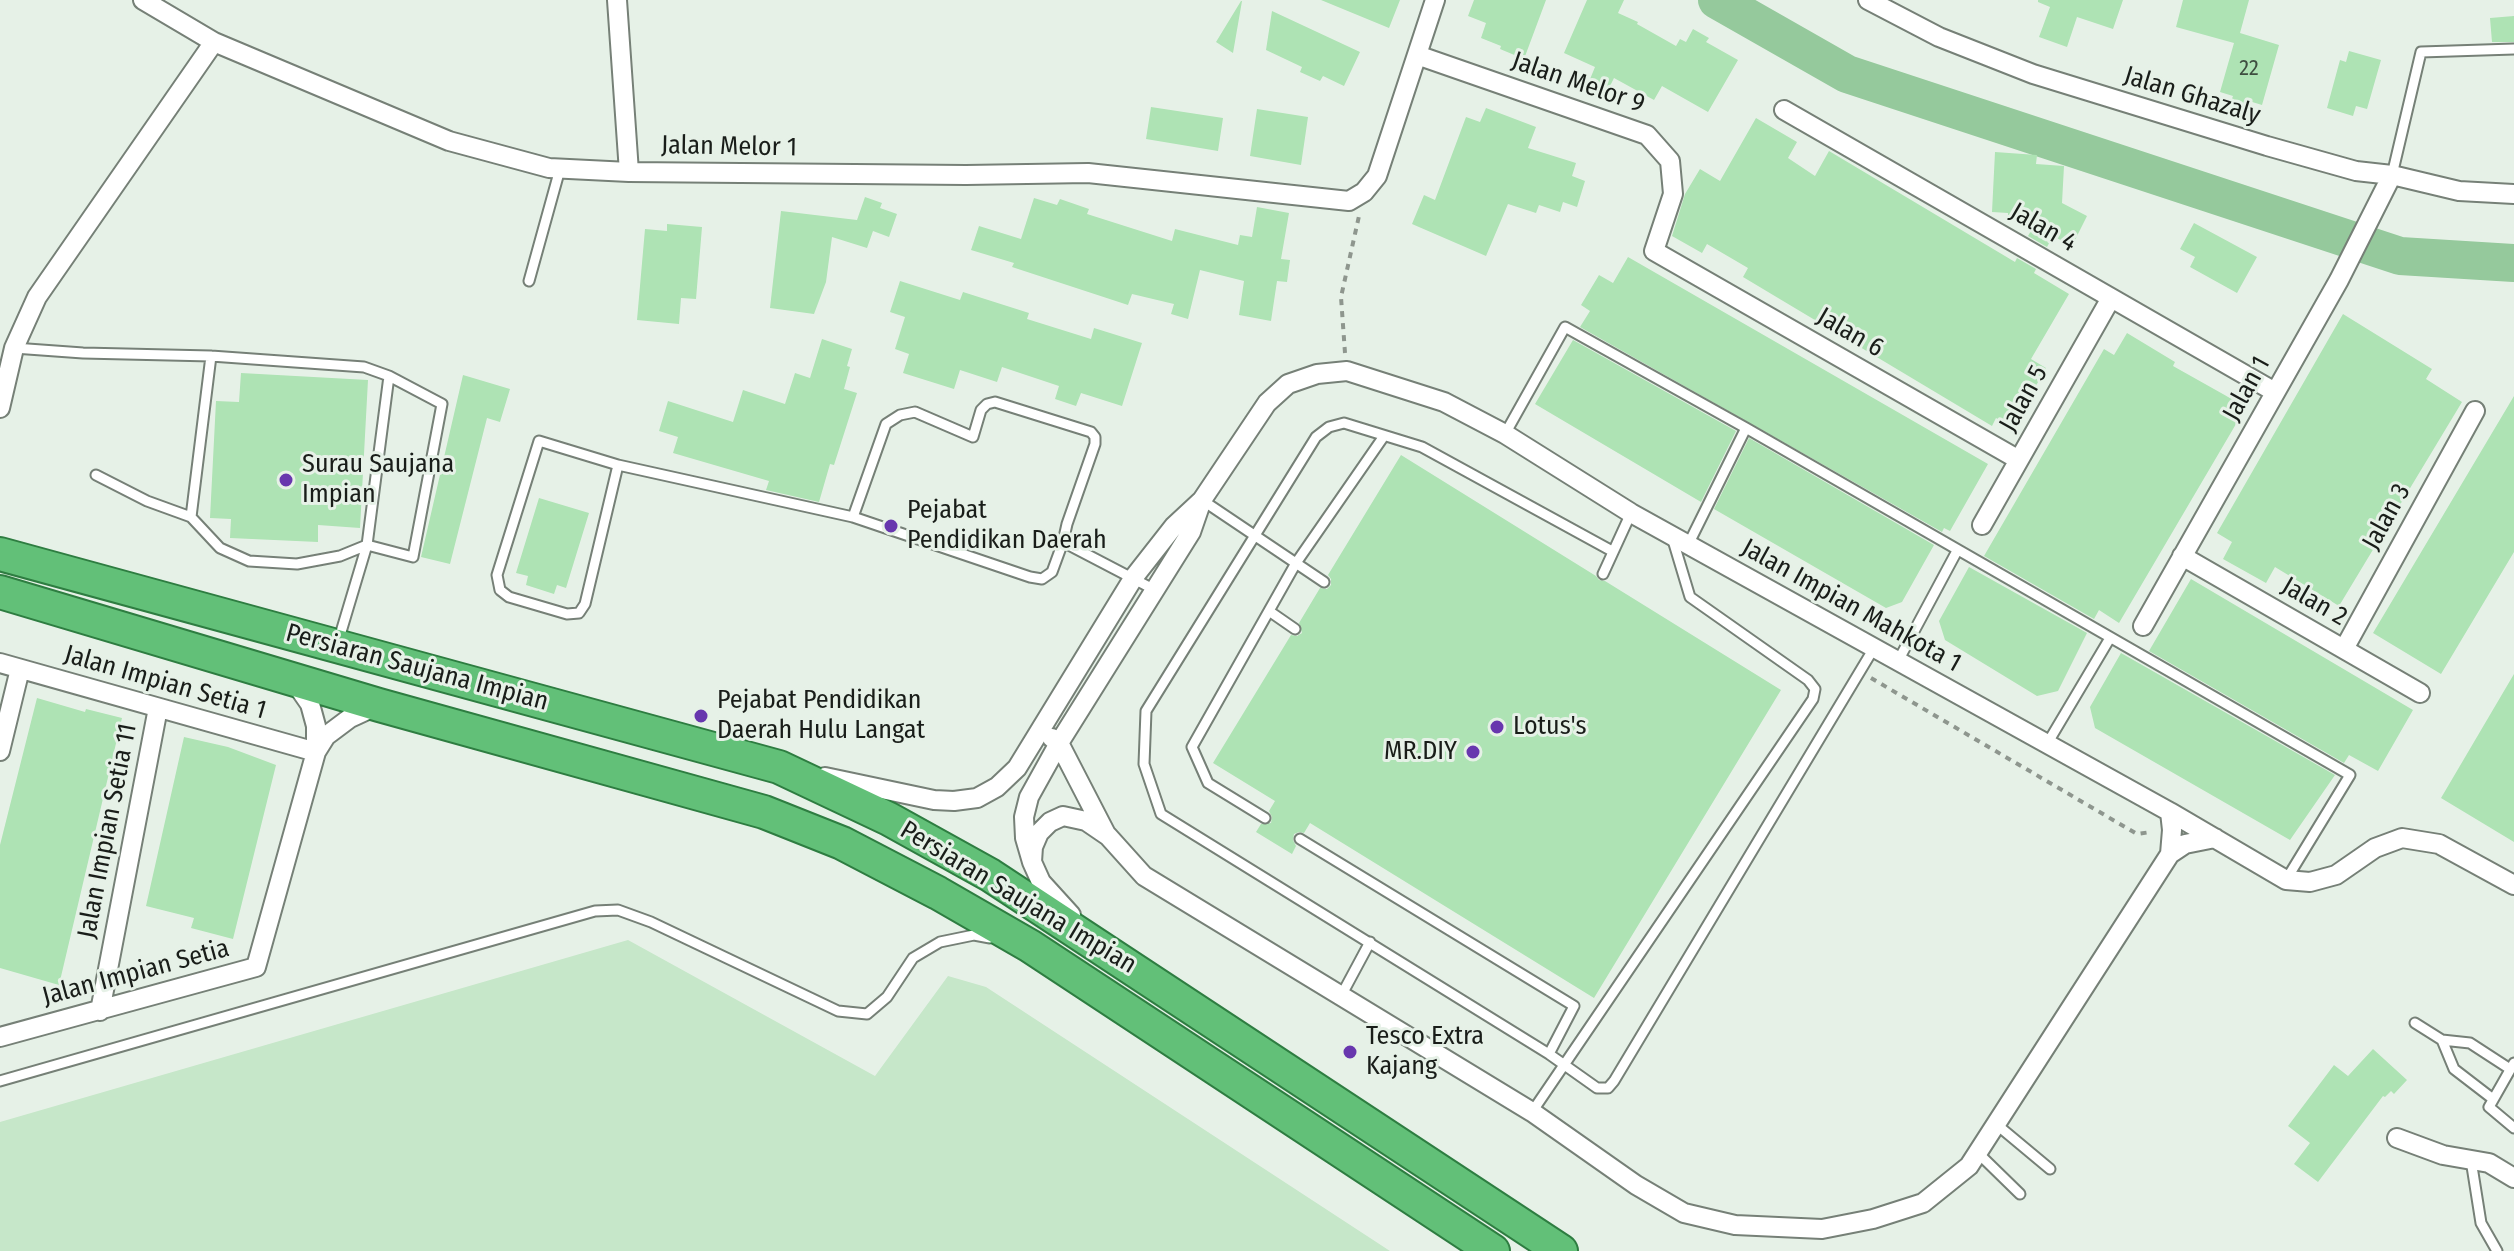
<!DOCTYPE html>
<style>
body{margin:0}
canvas{display:block;background:#e6f1e7}
</style>
<canvas width="2514" height="1251"></canvas>
<script>
const ctx = document.querySelector('canvas').getContext('2d');
ctx.lineJoin = 'round';
function fillPath(path, color) {
  ctx.fillStyle = color;
  ctx.fill(path, 'evenodd');
}
function poly(rows) {
  const path = new Path2D();
  for (const r of rows) {
    path.moveTo(r[0], r[1]);
    for (let i = 2; i < r.length; i += 2) path.lineTo(r[i], r[i + 1]);
  }
  return path;
}
function stroke(path, color, width, dash) {
  ctx.strokeStyle = color;
  ctx.lineWidth = width;
  ctx.lineCap = dash ? 'butt' : 'round';
  ctx.setLineDash(dash || []);
  ctx.stroke(path);
}
function write(font, color, halo, rows, align = 'center') {
  ctx.font = font + ' "Fira Sans Condensed",sans-serif';
  ctx.lineWidth = 6;
  ctx.setLineDash([]);
  ctx.textBaseline = 'middle';
  ctx.strokeStyle = halo;
  ctx.fillStyle = color;
  for (const [text, x, y, turn = 0] of rows) {
    ctx.save();
    ctx.translate(x, y);
    ctx.rotate((+turn || 0) * Math.PI / 180);
    ctx.textAlign = isNaN(turn) ? turn : align;
    if (halo) ctx.strokeText(text, 0, 0);
    ctx.fillText(text, 0, 0);
    ctx.restore();
  }
}
const green = poly([
 [628,940,875,1076,948,976,986,987,1390,1251,0,1251,0,1122]
]);
const river = poly([
 [1717,0,1847,74,2400,256,2514,263]
]);
const building = poly([
 [1321,0,1400,0,1389,28],
 [1474,0,1546,0,1524,59,1500,49,1501,46,1481,38,1486,23,1468,16],
 [1587,0,1624,0,1618,13,1638,22,1637,24,1676,46,1680,39,1686,42,1693,29,1709,38,1706,42,1738,60,1708,112,1662,86,1654,100,1614,78,1607,92,1588,84,1595,67,1564,53],
 [2038,0,2123,0,2113,29,2077,17,2067,47,2039,37,2050,7,2038,2],
 [2183,0,2249,0,2240,33,2279,45,2262,105,2249,101,2246,109,2230,104,2233,96,2220,92,2234,43,2176,27],
 [1241,1,1242,1,1233,53,1216,42],
 [1272,11,1360,52,1344,86,1323,76,1320,81,1300,72,1302,67,1266,50],
 [2514,16,2514,42,2492,42,2490,18],
 [2349,51,2381,60,2367,109,2356,106,2353,116,2327,108,2340,60,2346,62],
 [1151,107,1223,118,1218,151,1146,139],
 [1486,108,1536,127,1528,148,1576,163,1572,176,1585,181,1577,207,1563,202,1560,212,1539,205,1536,213,1508,204,1486,256,1412,224,1424,195,1435,200,1466,117,1480,122],
 [1257,109,1308,117,1301,165,1250,156],
 [1756,118,1797,142,1788,158,1815,176,1829,151,2015,262,2017,258,2036,269,2034,273,2069,294,2031,359,2046,368,2012,428,1996,418,1992,426,1743,277,1748,268,1707,244,1702,253,1672,236,1685,194,1700,169,1720,181],
 [1995,152,2037,155,2036,164,2064,166,2062,203,2087,216,2072,246,2053,236,2047,247,2028,236,2036,222,2008,220,2008,213,1992,212],
 [865,197,882,203,880,208,897,214,889,237,873,231,867,248,832,237,826,282,814,314,770,308,781,211,857,220],
 [1034,198,1057,205,1060,199,1089,209,1087,214,1172,241,1175,229,1238,245,1240,235,1252,237,1257,207,1289,213,1281,259,1290,260,1287,282,1277,281,1271,321,1239,315,1244,281,1200,270,1188,319,1171,314,1174,304,1132,294,1128,305,1012,267,1014,263,971,250,979,226,1021,239],
 [2194,223,2257,257,2237,293,2190,267,2195,257,2180,249],
 [667,224,702,227,696,299,681,298,679,324,637,320,645,229,667,231],
 [1628,257,1988,464,1950,531,1944,528,1942,532,1580,327,1590,311,1581,305,1599,275,1613,283],
 [900,281,960,300,963,292,1029,313,1027,319,1091,339,1094,328,1142,343,1122,406,1081,393,1076,406,1055,399,1059,386,1002,367,997,382,960,370,954,389,903,373,909,354,895,349,905,317,890,312],
 [2343,314,2432,369,2426,379,2462,402,2339,606,2275,567,2266,583,2223,559,2232,542,2217,533],
 [2127,333,2175,362,2173,366,2246,407,2119,623,2099,610,2094,619,1984,556,2104,349,2114,355],
 [822,339,852,349,847,366,850,367,844,389,857,393,834,465,830,464,819,502,766,490,769,481,673,453,678,437,659,431,668,401,733,422,743,390,785,404,795,373,810,378],
 [1573,340,1736,431,1701,502,1535,404],
 [241,373,368,380,360,528,318,525,318,542,230,538,231,519,210,518,216,401,239,402],
 [463,375,510,389,500,422,487,418,450,564,421,557],
 [2514,396,2514,552,2441,674,2373,633],
 [1749,438,1934,545,1902,602,1886,608,1714,509],
 [1401,455,1596,576,1599,580,1605,581,1781,690,1594,998,1310,823,1304,833,1299,832,1294,834,1293,840,1296,846,1292,854,1256,832,1261,824,1271,823,1272,817,1269,811,1275,801,1213,763,1291,635,1297,636,1302,633,1299,623,1320,588,1327,589,1331,585,1331,579,1328,575],
 [539,498,589,513,566,588,557,585,554,594,526,585,528,576,516,573],
 [1969,567,2087,633,2058,691,2037,696,1945,640,1939,621],
 [2191,579,2413,710,2378,771,2349,755,2344,763,2149,651],
 [2121,653,2335,775,2290,840,2095,728,2090,707],
 [2514,674,2514,842,2441,798],
 [37,698,85,712,86,709,122,718,59,985,0,968,0,845],
 [184,737,228,747,276,765,233,939,191,928,194,918,146,906],
 [2373,1049,2407,1080,2394,1094,2391,1091,2385,1097,2383,1096,2318,1182,2294,1164,2310,1143,2288,1126,2334,1065,2348,1076]
]);
const path = poly([
 [1345,353,1341,297,1359,216],
 [1871,678,2137,834,2151,832]
]);
const service = poly([
 [2392,175,2421,52,2514,49],
 [529,281,560,169],
 [14,348,83,353,211,356,364,367,389,376,367,545,338,642],
 [1505,434,1565,327,1746,428,2350,775,2286,880],
 [618,465,585,604,579,613,567,614,509,597,500,590,497,575,539,441,618,465,853,517,886,424,900,415,915,412,973,437,981,410,987,404,995,402,1091,432,1095,437,1095,444,1067,524,1063,542,1052,572,1042,579,1030,577,853,517],
 [96,475,147,501,191,517,211,356],
 [1202,500,1324,582],
 [191,517,220,548,249,561,297,564,340,556,367,545,413,557,442,404,389,376],
 [1063,542,1155,590],
 [1688,545,1746,428],
 [1612,551,1422,447,1344,423,1329,427,1316,437,1146,711,1144,764,1161,814,1549,1054,1597,1088,1608,1088,1614,1081,1874,648],
 [1603,574,1631,513],
 [1269,611,1295,629],
 [1898,661,1957,551],
 [2047,744,2110,638],
 [1265,818,1208,783,1192,747,1296,563,1384,436],
 [1300,839,1574,1006,1549,1054],
 [1341,996,1370,942],
 [2415,1023,2442,1040,2470,1043,2510,1069],
 [2442,1040,2454,1069,2493,1099],
 [2514,1063,2489,1107,2514,1128],
 [0,1081,595,911,618,910,651,922,838,1011,867,1014,887,997,913,958,940,942,974,935,990,938],
 [1532,1112,1813,699,1815,689,1808,680,1690,597,1672,537],
 [1996,1124,2050,1169],
 [1978,1153,2020,1194],
 [2471,1160,2481,1223,2497,1251]
]);
const minor = poly([
 [143,0,214,42,449,141,549,168,629,172,966,175,1088,173,1349,201,1364,192,1377,176,1435,0],
 [617,0,629,172],
 [1868,0,1939,37,2033,74,2267,146,2356,171,2392,175,2459,191,2514,194],
 [1417,55,1647,135,1670,161,1673,194,1654,251,2019,460],
 [1784,110,2275,392],
 [0,408,14,348,37,297,214,42],
 [1982,525,2111,298],
 [2182,556,2420,693],
 [2143,626,2339,280,2392,175],
 [2344,649,2475,411],
 [0,663,316,752],
 [1052,738,1059,743,1106,834],
 [0,751,20,669],
 [316,752,326,736,350,718,376,706],
 [825,777,934,800,954,801,977,798,997,787,1017,768,1134,577,1174,526,1202,500,1267,403,1288,384,1317,374,1347,371,1444,402,1505,434,1631,513,2170,812,2286,880,2310,882,2336,875,2375,848,2402,838,2439,844,2514,885],
 [2170,812,2172,830,2170,854],
 [1032,862,1033,847,1039,833,1050,822,1063,816,1086,821,1108,836,1144,876,1532,1112,1636,1185,1684,1213,1735,1225,1822,1229,1873,1219,1923,1203,1969,1166,2170,854,2185,844,2215,838],
 [1071,915,1041,882,1032,862,1025,838,1024,817,1029,797,1059,743,1191,532,1201,503],
 [100,1011,158,708],
 [0,1037,256,967,316,752,316,726,310,704,294,681],
 [2397,1138,2443,1155,2489,1163,2514,1178]
]);
const trunk = poly([
 [0,554,779,767,889,819,990,875,1561,1251],
 [0,592,379,705,764,812,842,843,938,893,1030,946,1493,1251]
]);
const markers = [
 [286,480,8,"#6837ae"],
 [891,526,8,"#6837ae"],
 [701,716,8,"#6837ae"],
 [1497,727,8,"#6837ae"],
 [1473,752,8,"#6837ae"],
 [1350,1052,8,"#6837ae"]
];
const numberNames = [
 ["22",2249,69]
];
const streetNames = [
 ["Jalan Melor 9",1578,83,19],
 ["Jalan Ghazaly",2192,96,17],
 ["Jalan Melor 1",729,147,1],
 ["Jalan 4",2043,228,30],
 ["Jalan 6",1850,333,30],
 ["Jalan 1",2247,389,-61],
 ["Jalan 5",2024,399,-61],
 ["Jalan 3",2387,517,-61],
 ["Jalan 2",2314,602,30],
 ["Jalan Impian Mahkota 1",1851,606,29],
 ["Persiaran Saujana Impian",417,668,15],
 ["Jalan Impian Setia 1",165,683,16],
 ["Jalan Impian Setia 11",108,831,-79],
 ["Persiaran Saujana Impian",1018,898,31],
 ["Jalan Impian Setia",136,973,-15]
];
const poiNames = [
 ["Surau Saujana",302,465],
 ["Impian",302,495],
 ["Pejabat",907,511],
 ["Pendidikan Daerah",907,541],
 ["Pejabat Pendidikan",717,701],
 ["Daerah Hulu Langat",717,731],
 ["Lotus's",1513,727],
 ["MR.DIY",1457,752,"right"],
 ["Tesco Extra",1366,1037],
 ["Kajang",1366,1067]
];
fillPath(green, '#c6e7c9');
stroke(river, '#95c99c', 38);
fillPath(building, '#aee3b4');
stroke(service, '#768077', 13);
stroke(minor, '#768077', 22);
stroke(trunk, '#2e7d41', 36);
stroke(path, '#8e968e', 4, [6, 6]);
stroke(service, '#fff', 9);
stroke(minor, '#fff', 18);
stroke(trunk, '#62c078', 32);
for (const [x, y, r, color] of markers) {
  const dot = new Path2D();
  dot.arc(x, y, r, 0, 2 * Math.PI);
  ctx.fillStyle = color;
  ctx.fill(dot);
  stroke(dot, '#e6f1e7', 3);
}
write('22px', '#3e4e40', null, numberNames);
write('26px', '#191d19', '#e6f1e7', streetNames);
write('26px', '#191d19', '#e6f1e7', poiNames, 'left');
</script>
